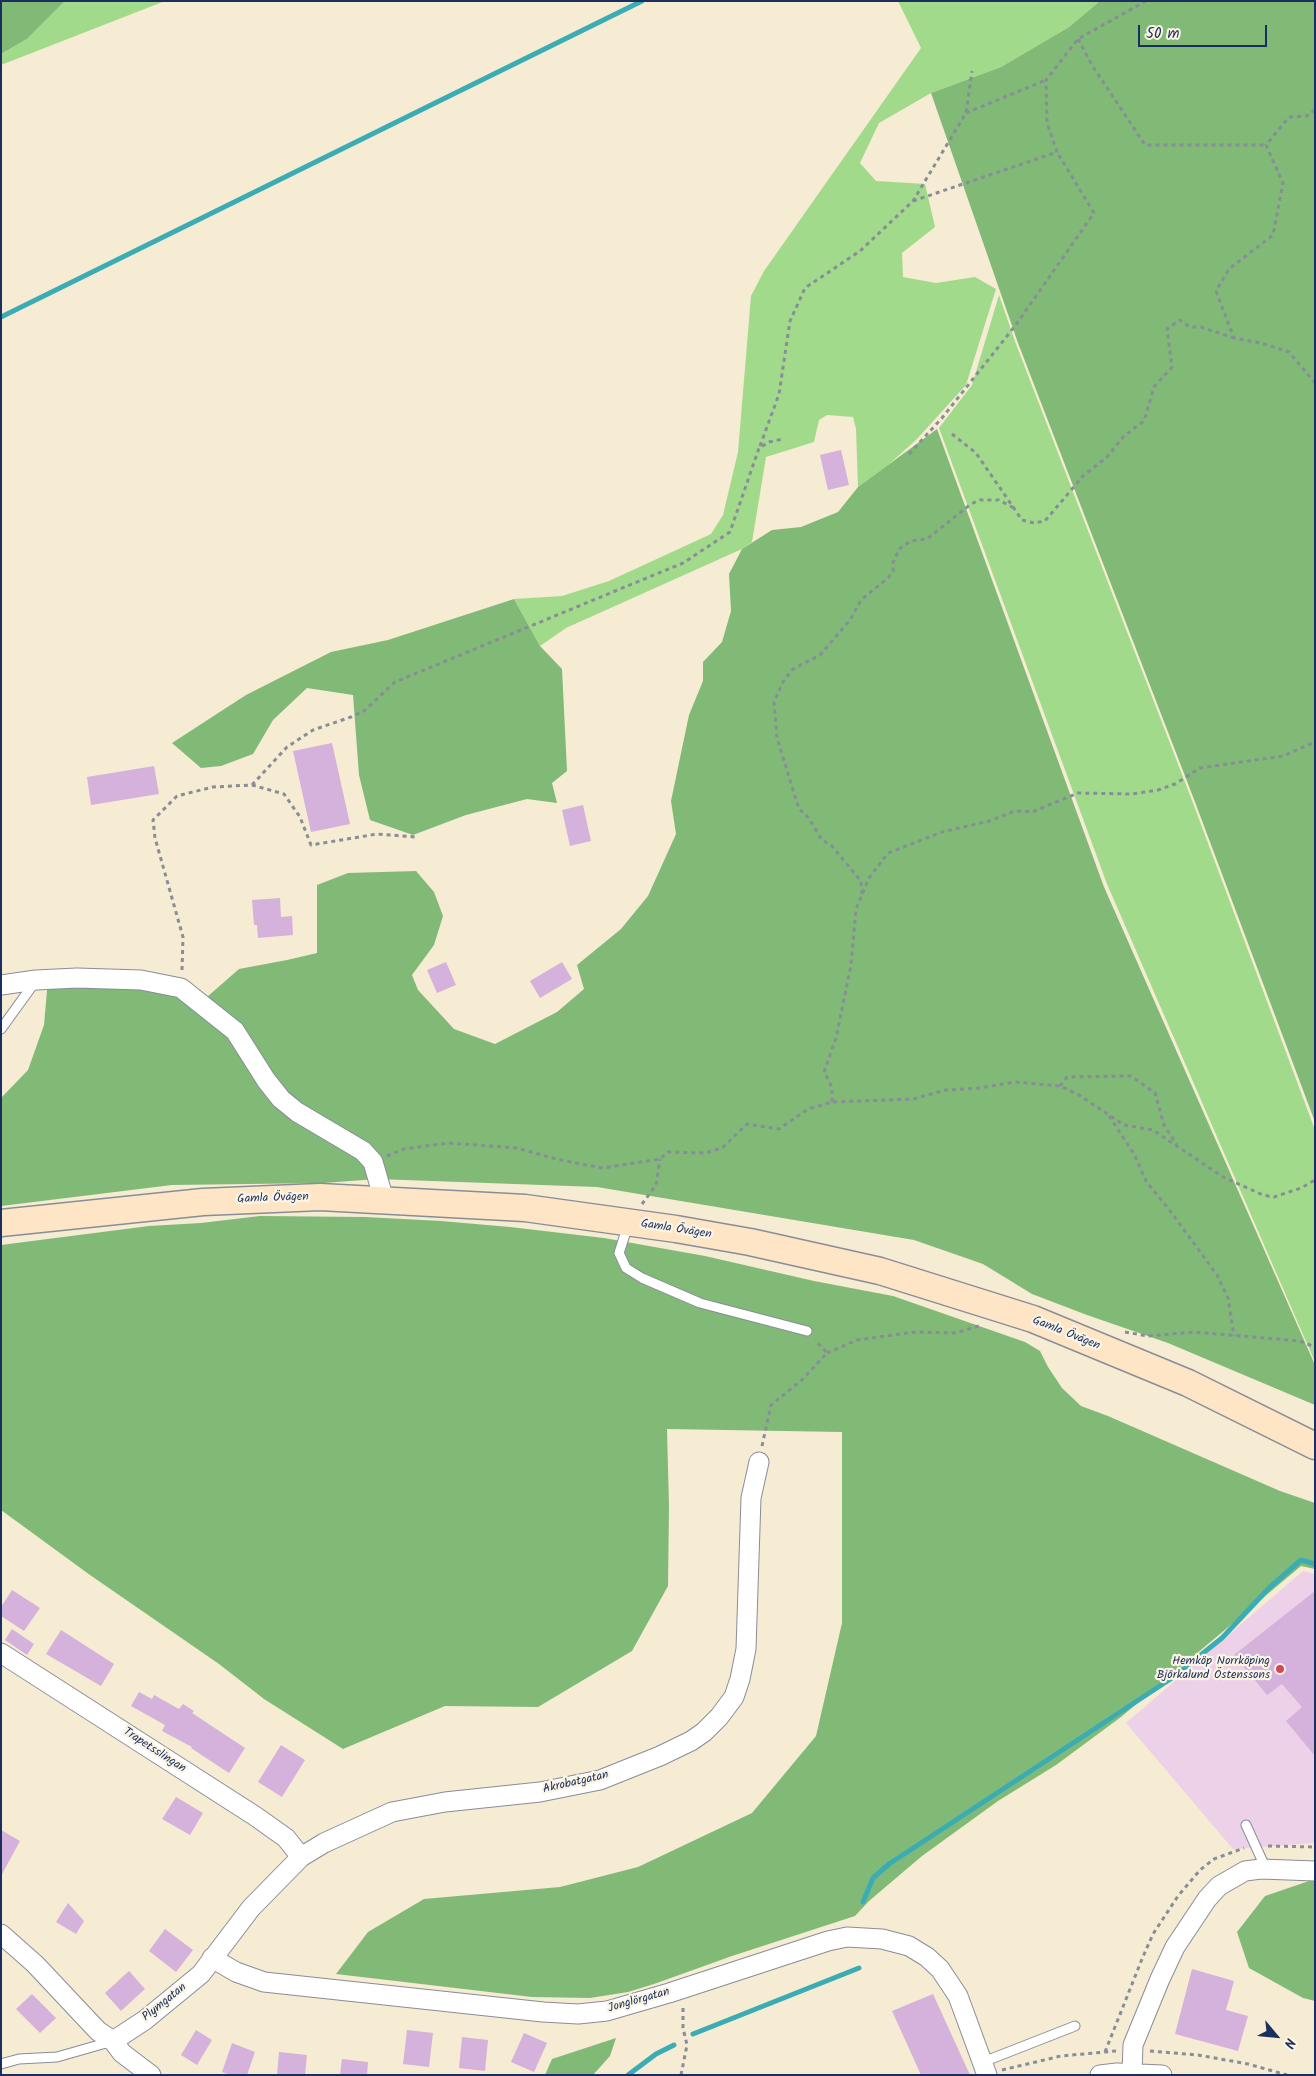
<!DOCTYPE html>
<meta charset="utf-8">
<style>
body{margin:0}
#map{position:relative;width:1316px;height:2076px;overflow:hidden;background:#f6ebd3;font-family:Kalam,sans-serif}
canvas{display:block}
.frame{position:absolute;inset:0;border:2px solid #1b2f5e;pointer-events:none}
.north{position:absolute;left:1251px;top:2011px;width:50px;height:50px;-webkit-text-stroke:4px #fcf5e5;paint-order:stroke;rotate:118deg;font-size:14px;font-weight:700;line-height:20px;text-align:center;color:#1b2f5e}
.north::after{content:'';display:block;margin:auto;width:18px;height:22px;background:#1b2f5e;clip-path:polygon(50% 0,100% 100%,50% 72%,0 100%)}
.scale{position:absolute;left:1138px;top:25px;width:129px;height:22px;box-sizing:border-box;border:2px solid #1b2f5e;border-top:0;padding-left:6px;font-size:15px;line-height:18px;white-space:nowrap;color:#1b2f5e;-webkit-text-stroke:4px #fcf5e5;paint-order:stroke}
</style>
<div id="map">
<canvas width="1316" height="2076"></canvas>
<div class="frame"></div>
<div class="north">N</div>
<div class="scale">50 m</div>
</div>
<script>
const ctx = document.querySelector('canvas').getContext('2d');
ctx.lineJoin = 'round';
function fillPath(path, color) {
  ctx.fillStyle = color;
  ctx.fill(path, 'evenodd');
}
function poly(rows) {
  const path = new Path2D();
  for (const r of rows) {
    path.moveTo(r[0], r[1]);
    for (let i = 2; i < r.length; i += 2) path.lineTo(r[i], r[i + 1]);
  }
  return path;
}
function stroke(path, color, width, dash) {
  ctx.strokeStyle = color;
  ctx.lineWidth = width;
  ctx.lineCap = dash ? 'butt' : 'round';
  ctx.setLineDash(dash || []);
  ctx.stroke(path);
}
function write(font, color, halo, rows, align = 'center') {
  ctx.font = font + ' Kalam,sans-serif';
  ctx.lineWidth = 4.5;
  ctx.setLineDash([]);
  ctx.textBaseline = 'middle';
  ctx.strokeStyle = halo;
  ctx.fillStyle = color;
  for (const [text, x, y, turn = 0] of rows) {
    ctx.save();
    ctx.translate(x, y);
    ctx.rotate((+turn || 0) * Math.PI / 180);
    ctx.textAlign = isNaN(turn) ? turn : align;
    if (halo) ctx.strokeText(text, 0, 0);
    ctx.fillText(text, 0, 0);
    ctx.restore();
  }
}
const built = poly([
 [1303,1571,1315,1574,1315,1843,1233,1849,1126,1723]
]);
const green = poly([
 [65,1,165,1,1,65,1,54,27,39],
 [898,1,1100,1,1069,27,1001,67,931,93,879,123,860,163,876,181,925,184,935,227,902,253,903,277,936,283,975,277,996,289,966,385,916,440,888,465,858,487,856,429,853,417,827,415,819,420,814,442,766,457,752,542,742,549,566,628,540,646,514,599,562,596,609,581,711,534,723,515,738,452,751,296,764,271,921,48],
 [999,295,1016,344,1193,803,1315,1130,1315,1362,1107,884,939,428,972,385]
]);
const forest = poly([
 [1,1,65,1,27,39,1,54],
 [1100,1,1315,1,1315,1122,1195,802,1018,343,931,93,1001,67,1069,27],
 [937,429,1104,887,1315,1365,1315,1405,1168,1343,1087,1315,1032,1294,983,1264,914,1240,597,1187,377,1179,324,1183,172,1185,1,1206,1,1098,28,1070,44,1025,48,979,141,980,199,1004,239,969,287,960,317,953,317,885,348,873,416,871,434,892,443,916,434,945,412,975,418,990,454,1029,495,1044,557,1012,584,989,577,965,621,929,648,896,676,834,671,801,689,715,703,681,703,662,722,642,731,611,729,574,742,549,772,530,801,527,838,512,858,487],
 [514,599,540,646,562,669,567,771,552,783,557,803,527,799,466,815,413,835,370,820,359,775,353,695,307,688,273,720,253,754,221,766,201,768,172,743,246,695,331,652,388,640],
 [260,1216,365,1217,441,1221,510,1227,604,1238,705,1256,814,1281,893,1296,1025,1342,1040,1351,1048,1367,1062,1388,1081,1406,1108,1416,1280,1491,1315,1503,1315,1569,1301,1566,1121,1717,1056,1765,998,1801,922,1856,869,1901,855,1916,732,1956,654,1984,628,1992,590,1998,532,1997,336,1974,368,1932,424,1899,560,1887,638,1867,752,1813,816,1736,842,1623,842,1432,667,1429,669,1506,668,1586,632,1651,538,1707,445,1706,343,1749,264,1699,219,1664,90,1575,1,1510,1,1245,149,1226,201,1223],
 [1315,1879,1315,2001,1303,1998,1249,1968,1237,1932,1265,1896],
 [616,2038,610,2056,593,2075,545,2075,552,2059]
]);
const stream = poly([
 [1,317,642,1],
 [863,1902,873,1878,889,1864,1172,1678,1222,1638,1269,1588,1301,1560,1315,1564],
 [693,2034,859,1968],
 [628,2075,656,2054,674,2045]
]);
const building = poly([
 [841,450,849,485,828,490,820,455],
 [332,743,350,824,311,832,293,751],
 [154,766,159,794,91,805,87,777],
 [583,805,591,841,570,846,562,810],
 [280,898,281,917,292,916,293,935,258,938,257,925,254,925,252,900],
 [446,962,456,985,437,993,427,970],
 [562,962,572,979,540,998,530,981],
 [12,1590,40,1608,24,1631,1,1616,1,1607],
 [1315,1591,1315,1756,1286,1721,1302,1707,1282,1684,1267,1695,1234,1655],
 [12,1629,34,1644,27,1655,5,1640],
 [61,1630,114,1664,101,1686,46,1654],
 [139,1692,152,1699,154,1695,179,1709,183,1704,194,1711,192,1713,245,1748,229,1773,191,1748,192,1747,162,1731,165,1725,131,1706],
 [281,1745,305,1760,282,1797,258,1782],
 [176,1797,203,1813,190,1835,162,1819],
 [1,1830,20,1841,1,1876],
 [68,1903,84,1921,76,1934,56,1922],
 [165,1929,193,1950,176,1972,149,1951],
 [1192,1969,1234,1981,1226,2010,1248,2016,1238,2051,1175,2034],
 [129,1971,145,1989,121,2011,105,1993],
 [32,1994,56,2018,40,2033,16,2009],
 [933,1994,970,2075,921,2075,892,2011],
 [196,2030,212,2040,197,2065,181,2055],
 [407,2030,433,2033,429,2067,403,2064],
 [524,2033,547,2043,534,2072,511,2062],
 [462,2037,488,2040,485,2071,459,2068],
 [232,2043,255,2052,247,2075,230,2075,222,2072],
 [279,2052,307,2055,305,2075,277,2075],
 [342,2059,368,2062,367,2075,340,2075]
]);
const path = poly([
 [1078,39,1092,65,1145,145,1266,145],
 [1315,110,1307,116,1289,117,1266,145,1283,183,1273,235,1229,269,1216,291,1234,338,1261,343,1289,352,1315,383],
 [966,113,1046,80],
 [913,201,1057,152,1047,123,1046,80,1078,39,1146,1],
 [952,434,976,453,1022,520,1034,523,1045,521,1083,476,1107,457,1124,436,1144,421,1154,387,1172,367,1167,329,1180,320,1190,327,1201,327,1234,338],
 [760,446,779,394,790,321,805,288,860,251,913,201,966,113,972,71],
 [909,454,942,418,1015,326,1094,213,1057,152],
 [252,785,287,747,313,730,351,717,364,711,395,682,683,563,730,532,759,448,769,442,783,439],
 [862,894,861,881,831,845,822,840,808,817,799,809,777,738,774,702,783,682,793,669,820,655,850,620,861,600,889,577,893,571,893,563,899,549,911,541,927,539,971,504,980,500,999,500,1014,508],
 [182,970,183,937,155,838,153,820,177,796,213,787,252,785,284,794,300,817,311,845,377,834,416,837],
 [1060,1086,1067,1077,1131,1076,1155,1093,1164,1125,1177,1145],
 [832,1102,832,1087,824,1072,836,1038,851,965,856,909,869,878,888,853,942,832,989,821,1015,811,1032,812,1078,793,1132,794,1158,790,1175,784,1200,768,1283,756,1315,742],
 [1109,1116,1134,1154,1146,1181,1171,1212,1217,1275,1228,1298,1234,1336],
 [387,1156,404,1149,448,1143,517,1148,556,1159,603,1168,660,1159,668,1152,705,1153,722,1148,747,1124,779,1129,808,1109,832,1102,913,1099,946,1090,979,1088,1015,1082,1060,1086,1079,1095,1124,1125,1153,1130,1223,1177,1263,1195,1274,1197,1301,1188,1315,1180],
 [642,1204,656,1185,660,1159],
 [1125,1332,1148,1336,1194,1332,1300,1341,1315,1347],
 [827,1353,857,1340,915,1332,956,1333,982,1325],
 [762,1446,771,1405,803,1379,827,1353,815,1340],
 [1268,1846,1315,1847],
 [1150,2051,1198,2055,1248,2064,1287,2075],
 [1105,2052,1142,1959,1153,1934,1178,1896,1200,1870,1214,1859,1244,1848],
 [1002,2070,1061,2056,1116,2051],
 [681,2075,687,2045,683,2028,683,2007]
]);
const service = poly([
 [1,1029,35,982],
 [628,1225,619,1253,626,1268,642,1278,700,1303,807,1331],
 [1246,1825,1266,1869],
 [983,2062,1075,2026],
 [1,2064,19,2059,57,2057,113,2041]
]);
const minor = poly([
 [1,985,36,980,77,978,141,980,181,988,235,1031,266,1080,281,1099,297,1112,363,1151,373,1162,384,1200],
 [1,1653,255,1816,286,1838,301,1857],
 [1,1934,35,1964,98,2031,113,2041,122,2053,151,2075],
 [212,1958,236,1972,264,1982,543,2012,578,2014,607,2011,669,1993,828,1941,847,1937,882,1939,909,1946,927,1957,940,1969,958,1996,987,2075],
 [113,2041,145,2020,201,1974,251,1908,301,1857,324,1843,392,1812,445,1802,540,1792,600,1780,660,1756,691,1741,704,1732,719,1717,734,1697,740,1679,746,1649,751,1498,759,1462],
 [1132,2073,1133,2045,1160,1979,1175,1947,1207,1899,1219,1886,1245,1871,1261,1869,1315,1871],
 [1100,2075,1117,2073,1162,2075]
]);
const secondary = poly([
 [1,1223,203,1202,320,1197,525,1208,676,1229,750,1242,880,1271,1033,1319,1188,1383,1315,1446]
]);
const markers = [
 [1280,1669,5,"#d1495b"]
];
const streetNames = [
 ["Gamla Övägen",273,1199,-2],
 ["Gamla Övägen",676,1230,9],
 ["Gamla Övägen",1066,1334,22],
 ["Trapetsslingan",154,1751,33],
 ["Akrobatgatan",576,1783,-13],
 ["Jonglörgatan",639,2001,-16],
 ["Plymgatan",165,2003,-39]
];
const poiNames = [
 ["Hemköp Norrköping",1270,1662],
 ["Björkalund Östenssons",1270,1676]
];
fillPath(built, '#ecd1e9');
fillPath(green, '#a2da8b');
fillPath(forest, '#81ba77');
stroke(stream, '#3bacb4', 5);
fillPath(building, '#d4b2dc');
stroke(service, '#888d98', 11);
stroke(minor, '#888d98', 21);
stroke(secondary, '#888d98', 29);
stroke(path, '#888d98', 3, [4, 4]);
stroke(service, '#fff', 9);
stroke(minor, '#fff', 19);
stroke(secondary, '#fee5c5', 26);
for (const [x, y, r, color] of markers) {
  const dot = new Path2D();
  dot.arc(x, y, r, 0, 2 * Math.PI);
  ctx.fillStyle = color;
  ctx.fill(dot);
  stroke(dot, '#fcf5e5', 2);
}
write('12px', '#1b2f5e', '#fcf5e5', streetNames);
write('12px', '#1b2f5e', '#fcf5e5', poiNames, 'right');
</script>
